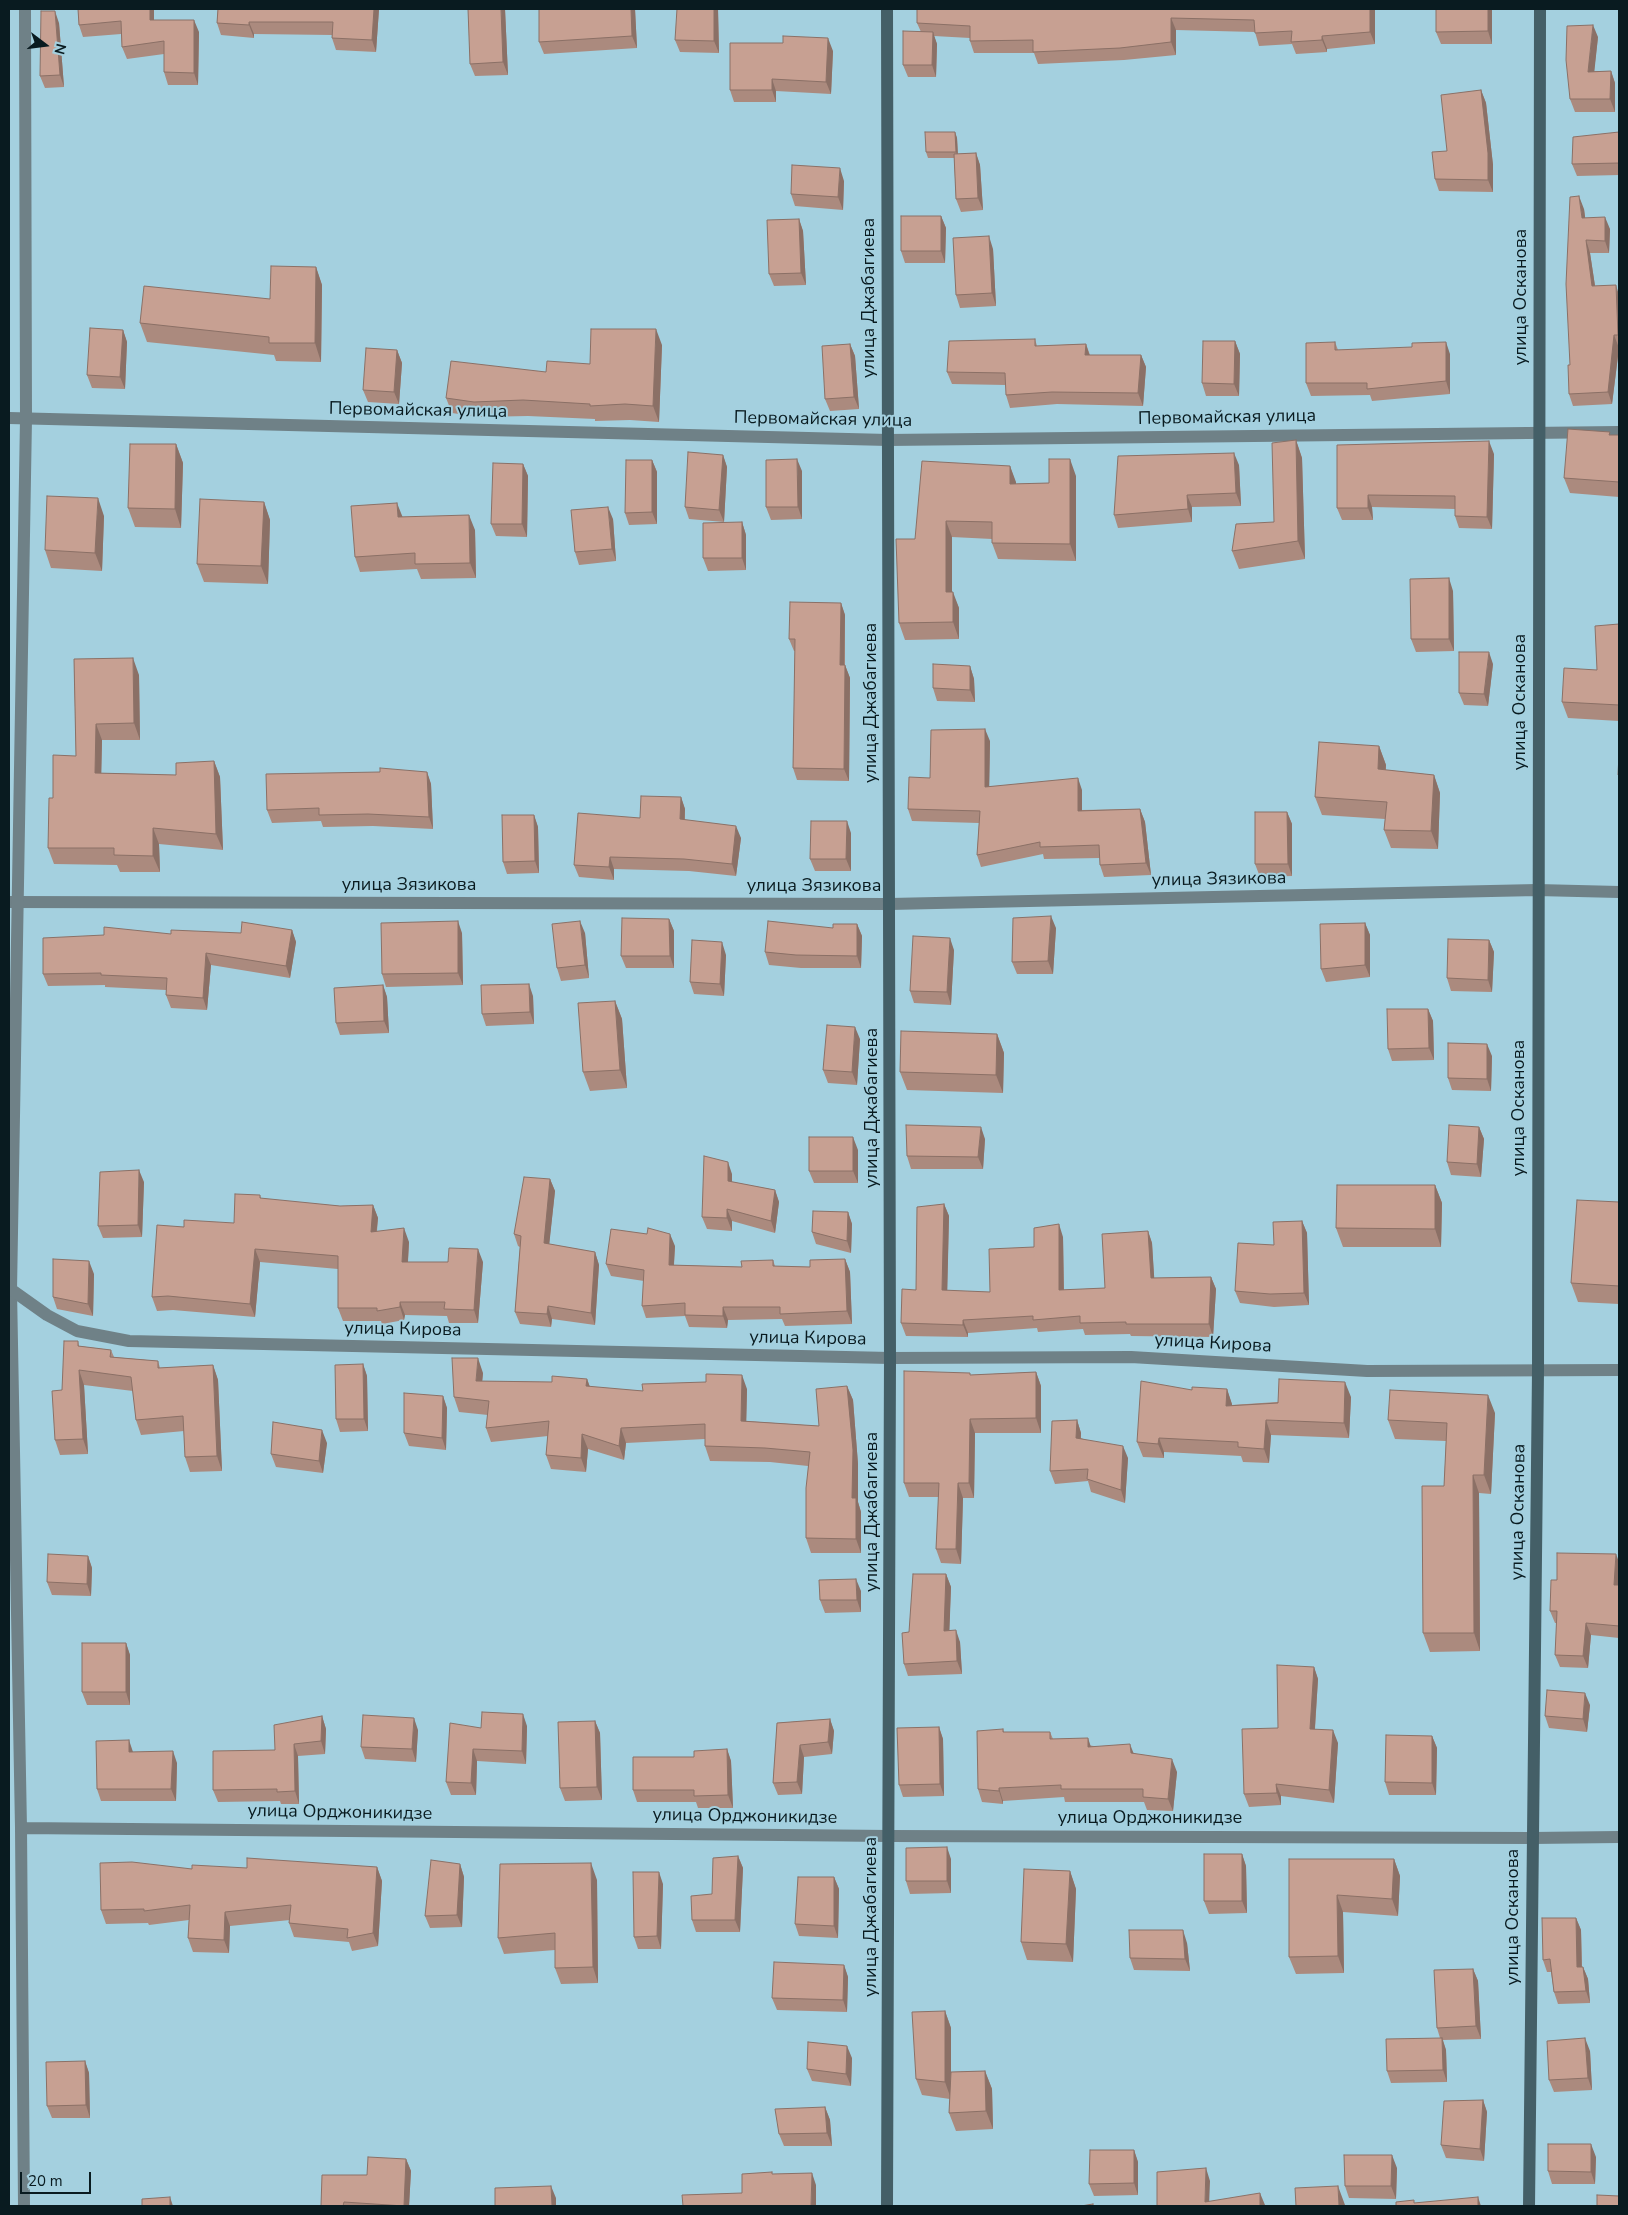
<!DOCTYPE html>
<meta charset="utf-8">
<style>
body{margin:0}
#map{position:relative;width:1628px;height:2215px;overflow:hidden;background:#a4d0df;font-family:"Nunito Sans",sans-serif}
canvas{display:block}
.frame{position:absolute;inset:0;border:10px solid #091b20;pointer-events:none}
.north{position:absolute;left:20px;top:20px;width:50px;height:50px;-webkit-text-stroke:4px #a4d0df;paint-order:stroke;rotate:105deg;font-size:14px;font-weight:700;line-height:20px;text-align:center;color:#091b20}
.north::after{content:'';display:block;margin:auto;width:18px;height:22px;background:#091b20;clip-path:polygon(50% 0,100% 100%,50% 72%,0 100%)}
.scale{position:absolute;left:20px;top:2172px;width:71px;height:22px;box-sizing:border-box;border:2px solid #091b20;border-top:0;padding-left:6px;font-size:15px;line-height:18px;white-space:nowrap;color:#091b20;-webkit-text-stroke:4px #a4d0df;paint-order:stroke}
</style>
<div id="map">
<canvas width="1628" height="2215"></canvas>
<div class="frame"></div>
<div class="north">N</div>
<div class="scale">20 m</div>
</div>
<script>
const ctx = document.querySelector('canvas').getContext('2d');
ctx.lineJoin = 'round';
function poly(rows) {
  const path = new Path2D();
  for (const r of rows) {
    path.moveTo(r[0], r[1]);
    for (let i = 2; i < r.length; i += 2) path.lineTo(r[i], r[i + 1]);
  }
  return path;
}
function stroke(path, color, width, dash) {
  ctx.strokeStyle = color;
  ctx.lineWidth = width;
  ctx.lineCap = dash ? 'butt' : 'round';
  ctx.setLineDash(dash || []);
  ctx.stroke(path);
}
function fillPath(path, color) {
  ctx.fillStyle = color;
  ctx.fill(path, 'evenodd');
}
function write(font, color, halo, rows, align = 'center') {
  ctx.font = font + ' "Nunito Sans",sans-serif';
  ctx.lineWidth = 4;
  ctx.setLineDash([]);
  ctx.textBaseline = 'middle';
  ctx.strokeStyle = halo;
  ctx.fillStyle = color;
  for (const [text, x, y, turn = 0] of rows) {
    ctx.save();
    ctx.translate(x, y);
    ctx.rotate((+turn || 0) * Math.PI / 180);
    ctx.textAlign = isNaN(turn) ? turn : align;
    if (halo) ctx.strokeText(text, 0, 0);
    ctx.fillText(text, 0, 0);
    ctx.restore();
  }
}
const minor = poly([
 [9,418,888,440,1619,432],
 [9,902,890,904,1537,890,1619,892],
 [11,1290,21,1828,24,2206],
 [21,1828,890,1836,1532,1838,1619,1837]
]);
const tertiary = poly([
 [9,1288,47,1315,77,1331,129,1341,890,1358,1131,1357,1367,1371,1619,1370],
 [11,1290,26,419,25,9]
]);
const secondary = poly([
 [887,9,890,1358,887,2206],
 [1529,2206,1538,1371,1540,9]
]);
const wall = poly([
 [78,9,154,20,199,32,198,85,168,85,164,72,164,54,127,59,122,47,121,34,83,37,79,25],
 [218,9,379,9,376,52,336,50,332,38,332,35,254,34,254,38,221,35,217,23],
 [505,9,508,75,475,76,470,64],
 [539,9,635,9,637,48,544,54,539,42],
 [718,9,719,53,680,52,675,40],
 [1375,9,1375,44,1327,49,1327,52,1296,54,1292,44,1259,46,1255,32,1176,30,1176,55,1124,60,1038,64,1034,53,974,53,970,41,970,38,934,36,937,44,936,77,908,77,903,65,921,32,917,23],
 [1436,9,1492,9,1492,44,1441,44,1436,32],
 [59,23,64,87,45,88,40,76],
 [1598,37,1594,71,1611,71,1615,83,1615,112,1575,112,1570,99],
 [833,51,831,94,776,91,776,102,734,102,730,90],
 [1481,90,1486,103,1493,165,1493,192,1439,191,1435,179,1447,151],
 [955,132,957,138,958,154,976,153,980,165,983,210,961,212,956,199,954,158,928,158,926,152],
 [1619,132,1619,175,1577,176,1572,164],
 [844,181,843,210,795,206,791,194],
 [1584,209,1585,218,1610,229,1609,253,1590,253,1595,286,1619,295,1619,348,1612,404,1573,406,1569,394,1570,365],
 [941,216,946,228,945,263,905,263,901,251],
 [799,219,803,231,806,285,774,286,769,274],
 [993,249,996,306,960,308,956,295],
 [316,267,322,285,321,362,276,361,274,355,147,342,140,323,270,299],
 [123,330,127,342,125,389,92,388,87,375],
 [1035,339,1037,346,1086,344,1090,355,1141,355,1146,367,1143,406,1057,404,1010,408,1006,395,1006,385,952,384,947,372],
 [1235,341,1240,354,1239,396,1206,396,1202,383],
 [1335,342,1338,350,1450,354,1450,394,1372,401,1370,395,1311,396,1306,383],
 [850,344,855,356,859,409,830,411,825,399],
 [662,345,659,422,630,420,595,421,595,419,528,416,479,417,452,413,446,398,546,372,590,364],
 [397,350,402,363,399,404,368,402,363,390],
 [1611,435,1619,435,1619,497,1570,493,1564,478],
 [1296,440,1302,458,1305,559,1239,569,1232,551,1274,522],
 [176,444,183,463,181,528,135,527,128,508],
 [1337,445,1494,454,1492,529,1459,528,1455,516,1455,509,1372,507,1373,520,1342,520,1337,508],
 [723,455,727,467,724,522,689,519,685,507],
 [652,460,657,472,657,524,629,525,625,513],
 [523,464,528,476,527,537,496,536,491,524],
 [1239,465,1241,506,1192,507,1192,522,1118,528,1114,515],
 [1010,466,1016,484,1049,483,1076,476,1076,561,998,559,992,543,992,539,952,537,952,592,959,608,959,639,905,640,899,623,915,539],
 [802,471,802,519,771,520,766,507],
 [264,502,270,520,268,584,204,582,197,564],
 [104,516,102,571,51,568,45,550],
 [402,517,475,530,476,578,421,579,417,569,360,572,355,557],
 [613,519,616,561,579,565,575,552],
 [742,522,746,535,746,570,708,571,703,558],
 [1453,591,1454,651,1416,652,1411,639],
 [841,603,845,615,845,665,850,678,849,781,797,780,793,768,795,651,794,651,789,639],
 [1619,624,1619,721,1568,718,1562,702,1597,670],
 [74,659,139,675,140,740,102,740,101,773,176,775,214,761,220,777,223,850,159,844,160,872,120,872,117,865,54,864,48,848,53,798,76,756],
 [1493,664,1488,706,1464,705,1459,693],
 [970,666,974,679,975,702,937,701,933,688],
 [990,741,989,786,1082,790,1082,810,1140,809,1145,822,1151,875,1104,877,1100,865,1100,858,1044,859,1043,854,981,867,977,855,979,823,912,821,908,809,930,778],
 [1379,746,1386,765,1386,770,1434,775,1440,793,1438,849,1391,848,1384,830,1385,819,1322,815,1315,797],
 [427,772,431,784,433,829,373,826,323,827,321,821,272,823,267,810],
 [681,797,685,809,685,820,741,838,736,876,689,871,614,869,614,880,579,877,574,865,640,818],
 [1287,812,1292,824,1292,876,1260,877,1255,864],
 [534,815,538,827,539,873,507,874,503,862],
 [851,833,851,871,815,871,810,859],
 [669,919,674,931,674,968,626,968,621,956],
 [1365,923,1370,935,1370,977,1326,982,1321,969],
 [857,924,862,936,861,968,801,968,769,965,765,952,833,928],
 [1056,928,1053,974,1017,974,1012,962],
 [292,930,296,942,290,978,211,965,207,1010,171,1008,166,995,166,990,105,987,105,985,48,986,43,974,171,934,241,933],
 [462,933,463,985,386,987,382,974],
 [585,933,589,978,561,981,557,968],
 [1489,940,1494,952,1492,992,1451,991,1447,978],
 [954,950,951,1005,914,1003,910,991],
 [726,955,724,996,694,994,690,982],
 [383,985,387,997,389,1033,340,1035,336,1023],
 [533,996,534,1024,486,1026,482,1014],
 [615,1001,622,1019,627,1088,590,1091,583,1072],
 [1428,1009,1433,1021,1434,1060,1392,1061,1388,1049],
 [997,1034,1004,1053,1003,1093,907,1090,900,1072],
 [860,1039,857,1085,828,1083,823,1070],
 [1492,1056,1491,1091,1452,1090,1448,1078],
 [1479,1127,1484,1139,1481,1177,1451,1175,1447,1162],
 [985,1139,983,1169,911,1169,907,1156],
 [858,1150,858,1183,814,1183,809,1171],
 [732,1174,732,1182,775,1190,779,1202,775,1233,732,1221,732,1231,707,1229,702,1217],
 [550,1179,555,1191,549,1244,595,1252,599,1265,595,1325,552,1319,551,1327,520,1324,515,1312,520,1247,518,1246,514,1234],
 [144,1182,142,1237,103,1238,98,1226],
 [1435,1185,1442,1203,1441,1247,1343,1247,1336,1228],
 [260,1195,261,1199,340,1206,373,1205,378,1218,377,1231,409,1242,408,1262,483,1262,478,1323,449,1323,447,1316,405,1315,404,1320,382,1324,381,1321,343,1321,338,1308,338,1269,260,1262,255,1317,173,1310,157,1311,152,1297,184,1227,234,1223],
 [1619,1202,1619,1304,1578,1302,1571,1283],
 [944,1204,949,1216,947,1291,990,1292,1034,1247,1063,1237,1064,1290,1105,1288,1148,1231,1152,1243,1154,1278,1211,1277,1216,1289,1213,1337,1131,1336,1130,1334,1085,1335,1083,1329,1038,1332,1037,1328,968,1333,968,1337,906,1336,901,1323,916,1290],
 [848,1212,852,1224,851,1253,816,1244,812,1232],
 [1302,1221,1307,1233,1309,1305,1274,1307,1240,1303,1235,1291,1274,1245],
 [675,1246,674,1265,742,1267,773,1260,775,1266,810,1267,845,1259,850,1272,852,1324,785,1326,782,1319,728,1320,727,1328,689,1327,685,1316,646,1318,642,1306,644,1281,611,1276,606,1264],
 [94,1274,93,1316,57,1309,53,1297],
 [78,1341,79,1346,111,1350,114,1357,158,1361,160,1368,213,1365,218,1380,222,1471,190,1472,185,1457,184,1431,141,1435,136,1420,133,1391,84,1385,88,1454,60,1455,55,1440,62,1390],
 [363,1364,367,1376,368,1431,340,1432,336,1419],
 [1036,1372,1041,1386,1041,1433,975,1433,974,1498,963,1498,961,1564,941,1563,936,1549,939,1497,909,1497,904,1483,971,1375],
 [483,1373,482,1381,552,1382,587,1379,590,1387,643,1391,747,1389,746,1421,819,1426,847,1386,853,1400,858,1464,858,1502,861,1512,861,1553,811,1553,806,1538,808,1466,770,1462,710,1461,705,1446,705,1439,626,1443,624,1460,588,1449,586,1472,551,1469,546,1455,548,1436,491,1442,486,1428,488,1415,459,1412,454,1397],
 [1227,1389,1232,1405,1351,1397,1349,1438,1271,1435,1269,1463,1243,1462,1241,1456,1164,1452,1164,1458,1143,1457,1137,1442,1192,1390],
 [443,1396,447,1408,446,1450,409,1446,404,1433],
 [1495,1413,1491,1494,1479,1493,1480,1651,1430,1652,1423,1633,1444,1486,1446,1441,1395,1439,1388,1420],
 [1077,1420,1081,1433,1081,1438,1128,1458,1125,1503,1091,1492,1088,1481,1055,1484,1050,1471],
 [327,1443,323,1473,276,1467,271,1454],
 [88,1556,92,1568,91,1596,52,1595,47,1582],
 [1619,1562,1619,1638,1591,1635,1588,1668,1560,1667,1555,1655,1557,1623,1555,1623,1550,1611,1557,1580],
 [946,1574,951,1587,949,1631,960,1642,962,1674,908,1676,904,1664,909,1632],
 [861,1591,861,1612,825,1613,820,1600],
 [126,1643,130,1655,130,1705,87,1705,82,1692],
 [1314,1667,1318,1679,1315,1729,1338,1743,1334,1803,1281,1796,1281,1805,1249,1807,1244,1794,1278,1728],
 [1590,1705,1587,1732,1549,1728,1545,1716],
 [322,1716,326,1729,325,1754,298,1756,299,1804,281,1804,280,1801,218,1802,213,1790,275,1750],
 [830,1719,834,1731,832,1754,804,1757,802,1794,778,1795,773,1783,777,1723],
 [595,1721,600,1733,602,1800,565,1801,560,1788],
 [527,1726,526,1764,477,1761,476,1795,451,1795,446,1782,481,1728],
 [939,1727,943,1739,944,1796,903,1797,899,1785],
 [1003,1729,1004,1732,1050,1732,1053,1739,1134,1753,1177,1772,1173,1811,1147,1810,1144,1802,1065,1802,1064,1797,1003,1801,1003,1804,982,1802,978,1789],
 [418,1730,416,1762,365,1759,361,1747],
 [1432,1736,1437,1748,1436,1795,1389,1795,1385,1782],
 [727,1749,731,1761,733,1808,698,1808,696,1802,637,1802,633,1790,694,1757],
 [133,1752,177,1763,176,1801,101,1801,97,1789],
 [1242,1854,1246,1866,1247,1913,1209,1914,1204,1901],
 [738,1856,743,1868,740,1932,696,1932,692,1920,712,1894],
 [951,1859,951,1893,910,1894,906,1881],
 [1289,1859,1394,1859,1400,1876,1398,1916,1343,1912,1344,1973,1296,1974,1289,1957],
 [460,1864,464,1877,462,1927,430,1928,425,1916],
 [377,1867,382,1881,378,1946,352,1951,349,1942,294,1937,289,1923,290,1920,230,1926,229,1953,193,1952,188,1938,189,1920,149,1925,148,1923,106,1924,101,1910,192,1869,247,1868],
 [1070,1871,1076,1889,1073,1962,1027,1960,1021,1942],
 [834,1877,839,1889,838,1938,799,1936,795,1924],
 [597,1880,598,1983,561,1984,555,1968,555,1950,504,1954,498,1938],
 [663,1884,661,1949,638,1949,634,1937],
 [1576,1918,1581,1930,1582,1967,1583,1967,1588,1979,1590,2003,1558,2004,1554,1992,1551,1972,1547,1972,1543,1960],
 [1187,1943,1190,1971,1134,1970,1130,1958],
 [844,1965,848,1977,847,2012,777,2010,772,1998],
 [1473,1969,1478,1981,1481,2039,1443,2040,1446,2050,1447,2082,1391,2083,1387,2071,1440,2038,1437,2028],
 [945,2011,951,2028,951,2072,985,2071,992,2089,993,2129,956,2131,949,2113,950,2099,922,2095,916,2079],
 [1590,2051,1592,2090,1554,2092,1549,2080],
 [852,2058,851,2086,812,2081,807,2069],
 [85,2061,89,2073,90,2118,52,2118,47,2106],
 [1483,2100,1487,2112,1484,2161,1446,2158,1441,2145],
 [825,2107,830,2120,832,2146,784,2146,779,2134],
 [1134,2150,1138,2162,1138,2195,1094,2196,1089,2184],
 [1596,2157,1595,2184,1552,2184,1548,2171],
 [406,2159,411,2171,409,2206,321,2206,367,2175],
 [1397,2168,1396,2199,1349,2198,1345,2186]
]);
const shadedWall = poly([
 [150,9,154,9,154,32,150,20],
 [374,9,379,9,376,52,372,40],
 [501,9,505,9,508,75,503,62],
 [631,9,635,9,637,48,632,36],
 [714,9,718,9,719,53,714,41],
 [1370,9,1375,9,1375,44,1370,32],
 [1488,9,1492,9,1492,44,1488,31],
 [55,11,59,23,64,87,60,75],
 [1171,18,1176,30,1176,55,1171,42],
 [194,20,199,32,198,85,194,73],
 [249,22,254,34,254,38,249,25],
 [1593,25,1598,37,1593,84,1588,72],
 [933,32,937,44,936,77,932,65],
 [1322,36,1327,49,1327,52,1322,40],
 [828,38,833,51,831,94,826,82],
 [1611,71,1615,83,1615,112,1610,99],
 [772,79,776,91,776,102,772,90],
 [1481,90,1486,103,1493,165,1493,192,1488,180],
 [955,132,957,138,958,158,956,152],
 [976,153,980,165,983,210,978,198],
 [840,168,844,181,843,210,838,197],
 [1579,196,1584,209,1587,231,1582,218],
 [941,216,946,228,945,263,941,251],
 [1605,217,1610,229,1609,253,1605,241],
 [799,219,803,231,806,285,801,273],
 [989,236,993,249,996,306,992,293],
 [1586,240,1590,253,1597,299,1592,286],
 [316,267,322,285,321,362,315,343],
 [1616,285,1619,295,1619,338,1618,335],
 [656,329,662,345,659,422,653,406],
 [123,330,127,342,125,389,120,377],
 [1614,335,1619,348,1612,404,1608,392],
 [1235,341,1240,354,1239,396,1234,384],
 [1446,342,1450,354,1450,394,1446,381],
 [850,344,855,356,859,409,854,397],
 [1086,344,1090,357,1085,355],
 [397,350,402,363,399,404,394,392],
 [1141,355,1146,367,1143,406,1138,393],
 [1296,440,1302,458,1305,559,1298,541],
 [1489,441,1494,454,1492,529,1487,517],
 [176,444,183,463,181,528,175,509],
 [1234,453,1239,465,1241,506,1236,493],
 [723,455,727,467,724,522,719,510],
 [797,459,802,471,802,519,798,507],
 [1070,459,1076,476,1076,561,1070,544],
 [652,460,657,472,657,524,652,512],
 [523,464,528,476,527,537,522,524],
 [1010,466,1016,482,1016,501,1010,484],
 [1187,495,1192,507,1192,522,1188,509],
 [1368,495,1372,507,1373,520,1368,508],
 [98,498,104,516,102,571,95,553],
 [264,502,270,520,268,584,261,566],
 [397,503,403,518,398,517],
 [608,507,613,519,616,561,612,549],
 [469,515,475,530,476,578,470,563],
 [946,521,952,537,952,608,946,592],
 [742,522,746,535,746,570,742,558],
 [1449,578,1453,591,1454,651,1449,639],
 [953,592,959,608,959,639,953,622],
 [841,603,845,615,844,678,840,665],
 [1489,652,1493,664,1488,706,1484,694],
 [133,658,139,675,140,740,134,723],
 [845,665,850,678,849,781,844,769],
 [970,666,974,679,975,702,970,690],
 [96,724,102,740,101,789,95,773],
 [985,729,990,741,989,799,985,787],
 [1379,746,1386,765,1384,787,1378,769],
 [214,761,220,777,223,850,216,834],
 [427,772,431,784,433,829,429,817],
 [1434,775,1440,793,1438,849,1431,831],
 [1078,778,1082,790,1082,823,1078,811],
 [681,797,685,809,684,831,680,819],
 [1140,809,1145,822,1151,875,1146,863],
 [1287,812,1292,824,1292,876,1288,864],
 [534,815,538,827,539,873,535,861],
 [847,821,851,833,851,871,846,859],
 [736,826,741,838,736,876,732,864],
 [153,828,159,844,160,872,153,856],
 [610,857,614,869,614,880,609,867],
 [1051,916,1056,928,1053,974,1048,961],
 [669,919,674,931,674,968,670,956],
 [458,921,462,933,463,985,458,973],
 [580,921,585,933,589,978,585,965],
 [1365,923,1370,935,1370,977,1365,965],
 [857,924,862,936,861,968,857,956],
 [292,930,296,942,290,978,286,966],
 [950,938,954,950,951,1005,947,992],
 [1489,940,1494,952,1492,992,1488,980],
 [722,942,726,955,724,996,720,984],
 [206,953,211,965,207,1010,203,998],
 [529,984,533,996,534,1024,530,1012],
 [383,985,387,997,389,1033,384,1021],
 [615,1001,622,1019,627,1088,620,1070],
 [1428,1009,1433,1021,1434,1060,1429,1048],
 [855,1027,860,1039,857,1085,852,1072],
 [997,1034,1004,1053,1003,1093,996,1075],
 [1487,1044,1492,1056,1491,1091,1487,1079],
 [981,1127,985,1139,983,1169,978,1157],
 [1479,1127,1484,1139,1481,1177,1477,1164],
 [853,1137,858,1150,858,1183,853,1171],
 [728,1162,732,1174,732,1194,728,1181],
 [139,1170,144,1182,142,1237,138,1225],
 [550,1179,555,1191,548,1256,544,1243],
 [1435,1185,1442,1203,1441,1247,1435,1229],
 [775,1190,779,1202,775,1233,771,1221],
 [944,1204,949,1216,947,1303,942,1290],
 [373,1205,378,1218,375,1245,371,1232],
 [727,1209,732,1221,732,1231,727,1218],
 [848,1212,852,1224,851,1253,847,1241],
 [1302,1221,1307,1233,1309,1305,1304,1293],
 [1059,1224,1063,1237,1064,1302,1059,1290],
 [404,1228,409,1242,407,1275,402,1262],
 [1148,1231,1152,1243,1155,1290,1151,1278],
 [670,1234,675,1246,673,1277,669,1265],
 [255,1249,260,1262,255,1317,250,1304],
 [478,1249,483,1262,478,1323,474,1310],
 [595,1252,599,1265,595,1325,591,1313],
 [845,1259,850,1272,852,1324,847,1311],
 [89,1261,94,1274,93,1316,88,1304],
 [1211,1277,1216,1289,1213,1337,1209,1324],
 [400,1302,405,1315,404,1320,400,1307],
 [548,1306,552,1319,551,1327,547,1314],
 [723,1307,728,1320,727,1328,723,1316],
 [963,1320,968,1333,968,1337,963,1325],
 [478,1358,483,1373,481,1395,476,1381],
 [363,1364,367,1376,368,1431,364,1419],
 [213,1365,218,1380,222,1471,217,1456],
 [79,1370,84,1385,88,1454,83,1439],
 [1036,1372,1041,1386,1041,1433,1036,1418],
 [742,1375,747,1389,746,1435,741,1421],
 [587,1379,592,1393,586,1386],
 [1345,1382,1351,1397,1349,1438,1344,1423],
 [847,1386,853,1400,858,1464,858,1502,861,1512,861,1553,856,1539,852,1498],
 [1227,1389,1232,1404,1231,1420,1226,1406],
 [1488,1395,1495,1413,1491,1494,1484,1475],
 [443,1396,447,1408,446,1450,442,1438],
 [970,1419,975,1433,974,1498,969,1483],
 [1077,1420,1081,1433,1080,1450,1076,1438],
 [1266,1420,1271,1435,1269,1463,1264,1449],
 [621,1428,626,1443,624,1460,619,1446],
 [322,1430,327,1443,323,1473,319,1461],
 [582,1434,588,1449,586,1472,581,1458],
 [1159,1438,1164,1452,1164,1458,1158,1444],
 [1123,1446,1128,1458,1125,1503,1121,1490],
 [1473,1475,1479,1493,1480,1651,1474,1633],
 [958,1483,963,1498,961,1564,956,1549],
 [1616,1554,1619,1562,1619,1589,1614,1585],
 [88,1556,92,1568,91,1596,87,1584],
 [946,1574,951,1587,949,1643,944,1631],
 [856,1579,861,1591,861,1612,857,1600],
 [1586,1623,1591,1635,1588,1668,1583,1656],
 [956,1630,960,1642,962,1674,957,1661],
 [126,1643,130,1655,130,1705,126,1692],
 [1314,1667,1318,1679,1314,1741,1310,1729],
 [1585,1693,1590,1705,1587,1732,1583,1719],
 [523,1714,527,1726,526,1764,522,1751],
 [322,1716,326,1729,325,1754,321,1741],
 [414,1718,418,1730,416,1762,412,1749],
 [830,1719,834,1731,832,1754,828,1742],
 [595,1721,600,1733,602,1800,597,1787],
 [939,1727,943,1739,944,1796,940,1784],
 [1333,1730,1338,1743,1334,1803,1329,1790],
 [1432,1736,1437,1748,1436,1795,1432,1783],
 [1088,1738,1092,1750,1088,1747],
 [129,1740,133,1752,129,1752],
 [294,1744,298,1756,299,1804,295,1791],
 [1130,1744,1135,1757,1131,1753],
 [800,1745,804,1757,802,1794,797,1782],
 [473,1749,477,1761,476,1795,471,1783],
 [727,1749,731,1761,733,1808,728,1795],
 [173,1751,177,1763,176,1801,171,1789],
 [1172,1759,1177,1772,1173,1811,1168,1799],
 [1276,1784,1281,1796,1281,1805,1277,1793],
 [999,1788,1003,1801,1003,1804,999,1791],
 [947,1847,951,1859,951,1893,947,1881],
 [1242,1854,1246,1866,1247,1913,1242,1901],
 [738,1856,743,1868,740,1932,735,1920],
 [1394,1859,1400,1876,1398,1916,1392,1899],
 [591,1863,597,1880,598,1983,593,1967],
 [460,1864,464,1877,462,1927,457,1915],
 [377,1867,382,1881,378,1946,373,1933],
 [1070,1871,1076,1889,1073,1962,1066,1944],
 [659,1872,663,1884,661,1949,657,1936],
 [834,1877,839,1889,838,1938,834,1926],
 [1337,1895,1343,1912,1344,1973,1338,1956],
 [225,1912,230,1926,229,1953,224,1940],
 [1576,1918,1581,1930,1582,1980,1577,1967],
 [1183,1930,1187,1943,1190,1971,1185,1959],
 [844,1965,848,1977,847,2012,843,2000],
 [1583,1967,1588,1979,1590,2003,1586,1991],
 [1473,1969,1478,1981,1481,2039,1476,2026],
 [945,2011,951,2028,951,2099,945,2082],
 [1442,2038,1446,2050,1447,2082,1443,2070],
 [1585,2038,1590,2051,1592,2090,1588,2078],
 [847,2046,852,2058,851,2086,846,2074],
 [85,2061,89,2073,90,2118,86,2105],
 [985,2071,992,2089,993,2129,986,2111],
 [1483,2100,1487,2112,1484,2161,1480,2149],
 [825,2107,830,2120,832,2146,827,2133],
 [1591,2144,1596,2157,1595,2184,1591,2172],
 [1134,2150,1138,2162,1138,2195,1134,2183],
 [1392,2155,1397,2168,1396,2199,1391,2186],
 [406,2159,411,2171,409,2206,404,2206],
 [1206,2168,1210,2181,1209,2206,1205,2202],
 [812,2173,816,2185,816,2206,811,2206],
 [551,2186,556,2198,556,2206,552,2206],
 [1338,2186,1345,2205,1345,2206,1339,2206],
 [1260,2193,1265,2205,1265,2206,1260,2206],
 [170,2197,173,2206,170,2206],
 [1478,2197,1481,2206,1478,2206]
]);
const building = poly([
 [78,9,150,9,150,20,194,20,194,73,164,72,164,41,122,47,121,21,79,25,78,9],
 [218,9,374,9,372,40,332,38,333,22,249,22,249,25,217,23,218,9],
 [468,9,501,9,503,62,470,64,468,9],
 [539,9,631,9,632,36,539,42,539,9],
 [677,9,714,9,714,41,675,40,677,9],
 [917,9,1370,9,1370,32,1322,36,1322,40,1291,42,1292,31,1255,33,1254,20,1171,18,1171,42,1120,48,1033,52,1033,40,970,41,970,26,917,23,917,9],
 [1436,9,1488,9,1488,31,1436,32,1436,9],
 [41,11,55,11,60,75,40,76,41,11],
 [1593,25,1588,72,1611,71,1610,99,1570,99,1566,60,1567,26,1593,25],
 [903,31,933,32,932,65,903,65,903,31],
 [783,36,828,38,826,82,772,79,772,90,730,90,730,43,783,43,783,36],
 [1481,90,1488,153,1488,180,1435,179,1432,152,1447,151,1441,95,1481,90],
 [925,132,955,132,956,152,926,152,925,132],
 [1619,132,1619,163,1572,164,1573,137,1619,132],
 [976,153,978,198,956,199,954,154,976,153],
 [792,165,840,168,838,197,791,194,792,165],
 [1579,196,1582,218,1605,217,1605,241,1586,240,1592,286,1616,285,1618,335,1614,335,1608,392,1569,394,1568,365,1570,365,1566,284,1570,197,1579,196],
 [901,216,941,216,941,251,901,251,901,216],
 [799,219,801,273,769,274,767,220,799,219],
 [989,236,992,293,956,295,953,238,989,236],
 [271,266,316,267,315,343,269,343,269,337,140,323,144,286,270,299,271,266],
 [90,328,123,330,120,377,87,375,90,328],
 [591,329,656,329,653,406,625,404,590,406,590,404,523,400,474,402,446,398,451,361,546,372,547,361,590,364,591,329],
 [1035,339,1035,346,1086,344,1085,355,1141,355,1138,393,1052,392,1006,395,1005,373,947,372,949,341,1035,339],
 [1203,341,1235,341,1234,384,1202,383,1203,341],
 [1335,342,1335,350,1412,347,1412,343,1446,342,1446,381,1367,389,1367,383,1306,383,1306,343,1335,342],
 [850,344,854,397,825,399,822,346,850,344],
 [366,348,397,350,394,392,363,390,366,348],
 [1568,429,1610,432,1609,435,1619,435,1619,482,1564,478,1568,429],
 [1296,440,1298,541,1232,551,1236,524,1274,522,1272,443,1296,440],
 [1489,441,1487,517,1455,516,1455,496,1368,495,1368,508,1337,508,1337,445,1489,441],
 [130,444,176,444,175,509,128,508,130,444],
 [688,452,723,455,719,510,685,507,688,452],
 [1234,453,1236,493,1187,495,1188,509,1114,515,1118,456,1234,453],
 [797,459,798,507,766,507,766,460,797,459],
 [1049,459,1070,459,1070,544,992,543,992,522,946,521,946,592,953,592,953,622,899,623,896,539,915,539,922,461,1010,466,1010,484,1049,483,1049,459],
 [626,460,652,460,652,512,625,513,626,460],
 [493,463,523,464,522,524,491,524,493,463],
 [47,496,98,498,95,553,45,550,47,496],
 [200,499,264,502,261,566,197,564,200,499],
 [397,503,398,517,469,515,470,563,415,564,415,553,355,557,351,506,397,503],
 [608,507,612,549,575,552,571,510,608,507],
 [742,522,742,558,703,558,703,523,742,522],
 [1449,578,1449,639,1411,639,1410,579,1449,578],
 [790,602,841,603,840,665,845,665,844,769,793,768,795,639,789,639,790,602],
 [1619,624,1619,705,1562,702,1564,668,1597,670,1595,626,1619,624],
 [1459,652,1489,652,1484,694,1459,693,1459,652],
 [133,658,134,723,96,724,95,773,176,775,176,763,214,761,216,834,153,828,153,856,114,855,114,848,48,848,49,798,53,798,53,755,76,756,74,659,133,658],
 [933,664,970,666,970,690,933,688,933,664],
 [985,729,985,787,1078,778,1078,811,1140,809,1146,863,1100,865,1099,845,1040,847,1040,842,977,855,980,811,908,809,909,777,930,778,931,730,985,729],
 [1319,742,1379,746,1378,769,1434,775,1431,831,1384,830,1387,802,1315,797,1319,742],
 [1619,754,1619,775,1618,775,1619,754],
 [380,768,427,772,429,817,368,814,319,815,319,808,267,810,266,774,380,772,380,768],
 [641,796,681,797,680,819,736,826,732,864,684,859,610,857,609,867,574,865,578,813,640,818,641,796],
 [1255,812,1287,812,1288,864,1255,864,1255,812],
 [502,815,534,815,535,861,503,862,502,815],
 [811,821,847,821,846,859,810,859,811,821],
 [1051,916,1048,961,1012,962,1013,918,1051,916],
 [622,918,669,919,670,956,621,956,622,918],
 [458,921,458,973,382,974,381,923,458,921],
 [580,921,585,965,557,968,552,924,580,921],
 [768,921,833,928,833,924,857,924,857,956,796,955,765,952,768,921],
 [242,922,292,930,286,966,206,953,203,998,166,995,167,978,101,975,101,973,43,974,43,938,104,935,104,927,171,934,171,930,241,933,242,922],
 [1365,923,1365,965,1321,969,1320,924,1365,923],
 [913,936,950,938,947,992,910,991,913,936],
 [1448,939,1489,940,1488,980,1447,978,1448,939],
 [692,940,722,942,720,984,690,982,692,940],
 [529,984,530,1012,482,1014,481,985,529,984],
 [383,985,384,1021,336,1023,334,988,383,985],
 [615,1001,620,1070,583,1072,578,1003,615,1001],
 [1387,1009,1428,1009,1429,1048,1388,1049,1387,1009],
 [827,1025,855,1027,852,1072,823,1070,827,1025],
 [901,1031,997,1034,996,1075,900,1072,901,1031],
 [1448,1043,1487,1044,1487,1079,1448,1078,1448,1043],
 [906,1125,981,1127,978,1157,907,1156,906,1125],
 [1449,1125,1479,1127,1477,1164,1447,1162,1449,1125],
 [809,1137,853,1137,853,1171,809,1171,809,1137],
 [704,1156,728,1162,728,1181,775,1190,771,1221,727,1209,727,1218,702,1217,704,1156],
 [139,1170,138,1225,98,1226,100,1172,139,1170],
 [524,1177,550,1179,544,1243,595,1252,591,1313,548,1306,547,1314,515,1312,521,1236,514,1234,524,1177],
 [1337,1185,1435,1185,1435,1229,1336,1228,1337,1185],
 [235,1194,260,1195,260,1198,340,1206,373,1205,371,1232,404,1228,402,1262,448,1262,449,1248,478,1249,474,1310,444,1309,445,1302,400,1302,400,1307,377,1311,377,1308,338,1308,338,1256,255,1249,250,1304,168,1296,152,1297,157,1225,184,1227,184,1220,234,1223,235,1194],
 [1577,1200,1619,1202,1619,1286,1571,1283,1577,1200],
 [944,1204,942,1290,990,1292,989,1249,1034,1247,1034,1228,1059,1224,1059,1290,1105,1288,1102,1234,1148,1231,1151,1278,1211,1277,1209,1324,1126,1324,1126,1322,1080,1323,1080,1316,1033,1320,1033,1316,963,1320,963,1325,901,1323,902,1289,916,1290,917,1207,944,1204],
 [813,1211,848,1212,847,1241,812,1232,813,1211],
 [1302,1221,1304,1293,1270,1294,1235,1291,1238,1243,1274,1245,1273,1222,1302,1221],
 [648,1228,670,1234,669,1265,742,1267,741,1261,773,1260,773,1266,810,1267,810,1260,845,1259,847,1311,780,1314,780,1307,723,1307,723,1316,685,1315,685,1303,642,1306,644,1270,606,1264,611,1229,647,1234,648,1228],
 [53,1259,89,1261,88,1304,53,1297,53,1259],
 [64,1341,78,1341,78,1346,111,1350,110,1357,158,1361,158,1368,213,1365,217,1456,185,1457,183,1416,136,1420,131,1377,79,1370,83,1439,55,1440,52,1391,62,1390,64,1341],
 [452,1358,478,1358,476,1381,552,1382,552,1376,587,1379,586,1386,643,1391,642,1384,706,1382,706,1374,742,1375,741,1421,819,1426,816,1389,847,1386,853,1450,852,1498,856,1498,856,1539,806,1538,806,1488,810,1452,765,1448,705,1446,705,1424,621,1428,619,1446,582,1434,581,1458,546,1455,549,1421,486,1428,489,1401,454,1397,452,1358],
 [363,1364,364,1419,336,1419,335,1365,363,1364],
 [904,1371,970,1373,970,1375,1036,1372,1036,1418,970,1419,969,1483,958,1483,956,1549,936,1549,939,1483,904,1483,904,1371],
 [1279,1379,1345,1382,1344,1423,1266,1420,1264,1449,1238,1447,1238,1442,1159,1438,1158,1444,1137,1442,1141,1381,1192,1390,1192,1387,1227,1389,1226,1406,1278,1403,1279,1379],
 [1390,1390,1488,1395,1484,1475,1473,1475,1474,1633,1423,1633,1422,1486,1444,1486,1447,1423,1388,1420,1390,1390],
 [404,1393,443,1396,442,1438,404,1433,404,1393],
 [1077,1420,1076,1438,1123,1446,1121,1490,1087,1479,1088,1469,1050,1471,1052,1421,1077,1420],
 [273,1422,322,1430,319,1461,271,1454,273,1422],
 [1557,1553,1616,1554,1614,1585,1619,1585,1619,1626,1586,1623,1583,1656,1555,1655,1557,1611,1550,1611,1551,1580,1557,1580,1557,1553],
 [48,1554,88,1556,87,1584,47,1582,48,1554],
 [913,1574,946,1574,944,1631,956,1630,957,1661,904,1664,902,1633,909,1632,913,1574],
 [856,1579,857,1600,820,1600,819,1580,856,1579],
 [82,1643,126,1643,126,1692,82,1692,82,1643],
 [1277,1665,1314,1667,1310,1729,1333,1730,1329,1790,1276,1784,1277,1793,1244,1794,1242,1729,1278,1728,1277,1665],
 [1547,1690,1585,1693,1583,1719,1545,1716,1547,1690],
 [482,1712,523,1714,522,1751,473,1749,471,1783,446,1782,450,1723,481,1728,482,1712],
 [363,1715,414,1718,412,1749,361,1747,363,1715],
 [322,1716,321,1741,294,1744,295,1791,277,1792,277,1789,213,1790,213,1751,275,1750,274,1725,322,1716],
 [830,1719,828,1742,800,1745,797,1782,773,1783,777,1723,830,1719],
 [595,1721,597,1787,560,1788,558,1722,595,1721],
 [939,1727,940,1784,899,1785,897,1728,939,1727],
 [1003,1729,1003,1732,1050,1732,1050,1739,1088,1738,1088,1747,1130,1744,1131,1753,1172,1759,1168,1799,1143,1797,1143,1789,1061,1789,1061,1785,999,1788,999,1791,978,1789,977,1731,1003,1729],
 [1386,1735,1432,1736,1432,1783,1385,1782,1386,1735],
 [129,1740,129,1752,173,1751,171,1789,97,1789,96,1741,129,1740],
 [727,1749,728,1795,694,1796,694,1790,633,1790,633,1757,694,1757,694,1751,727,1749],
 [947,1847,947,1881,906,1881,906,1848,947,1847],
 [1204,1854,1242,1854,1242,1901,1204,1901,1204,1854],
 [738,1856,735,1920,692,1920,691,1896,712,1894,713,1858,738,1856],
 [247,1858,377,1867,373,1933,347,1938,348,1929,289,1923,291,1905,225,1912,224,1940,188,1938,190,1905,144,1911,144,1909,101,1910,100,1863,132,1862,192,1869,192,1865,247,1868,247,1858],
 [1289,1859,1394,1859,1392,1899,1337,1895,1338,1956,1289,1957,1289,1859],
 [431,1860,460,1864,457,1915,425,1916,431,1860],
 [591,1863,593,1967,555,1968,555,1933,498,1938,500,1864,591,1863],
 [1024,1869,1070,1871,1066,1944,1021,1942,1024,1869],
 [633,1872,659,1872,657,1936,634,1937,633,1872],
 [798,1877,834,1877,834,1926,795,1924,798,1877],
 [1542,1918,1576,1918,1577,1967,1583,1967,1586,1991,1554,1992,1550,1959,1543,1960,1542,1918],
 [1129,1930,1183,1930,1185,1959,1130,1958,1129,1930],
 [774,1962,844,1965,843,2000,772,1998,774,1962],
 [1473,1969,1476,2026,1437,2028,1434,1970,1473,1969],
 [945,2011,945,2082,916,2079,912,2012,945,2011],
 [1442,2038,1443,2070,1387,2071,1386,2039,1442,2038],
 [1585,2038,1588,2078,1549,2080,1547,2041,1585,2038],
 [808,2042,847,2046,846,2074,807,2069,808,2042],
 [85,2061,86,2105,47,2106,46,2062,85,2061],
 [985,2071,986,2111,949,2113,951,2072,985,2071],
 [1483,2100,1480,2149,1441,2145,1444,2101,1483,2100],
 [825,2107,827,2133,779,2134,775,2109,825,2107],
 [1548,2144,1591,2144,1591,2172,1548,2171,1548,2144],
 [1090,2150,1134,2150,1134,2183,1089,2184,1090,2150],
 [1344,2155,1392,2155,1391,2186,1345,2186,1344,2155],
 [368,2157,406,2159,404,2206,344,2202,343,2206,321,2206,322,2175,367,2175,368,2157],
 [1206,2168,1205,2202,1260,2193,1260,2206,1157,2206,1157,2172,1206,2168],
 [772,2172,772,2174,812,2173,811,2206,683,2206,682,2195,742,2193,742,2174,772,2172],
 [551,2186,552,2206,495,2206,495,2188,551,2186],
 [1338,2186,1339,2206,1296,2206,1295,2188,1338,2186],
 [1597,2195,1619,2196,1619,2206,1597,2206,1597,2195],
 [170,2197,170,2206,142,2206,142,2199,170,2197],
 [1478,2197,1478,2206,1396,2206,1396,2202,1414,2200,1414,2203,1478,2197],
 [1093,2204,1093,2206,1081,2206,1093,2204]
]);
const streetNames = [
 ["улица Осканова",1522,297,-90],
 ["улица Джабагиева",870,298,-90],
 ["Первомайская улица",418,411,1],
 ["Первомайская улица",1227,418,-1],
 ["Первомайская улица",823,420,1],
 ["улица Осканова",1521,702,-90],
 ["улица Джабагиева",872,703,-90],
 ["улица Зязикова",1219,880,-1],
 ["улица Зязикова",409,886],
 ["улица Зязикова",814,887],
 ["улица Джабагиева",873,1108,-90],
 ["улица Осканова",1520,1108,-90],
 ["улица Кирова",403,1330,1],
 ["улица Кирова",808,1339,1],
 ["улица Кирова",1213,1344,3],
 ["улица Джабагиева",873,1512,-90],
 ["улица Осканова",1519,1512,-89],
 ["улица Орджоникидзе",340,1813,1],
 ["улица Орджоникидзе",745,1817,1],
 ["улица Орджоникидзе",1150,1819],
 ["улица Джабагиева",872,1917,-90],
 ["улица Осканова",1514,1917,-90]
];
stroke(minor, '#6f8187', 12);
stroke(tertiary, '#6f8187', 12);
stroke(secondary, '#445f67', 12);
fillPath(wall, '#ab8a7e');
fillPath(shadedWall, '#8b7066');
fillPath(building, '#c7a092');
stroke(building, '#8b7066', 1);
write('18px', '#091b20', '#a4d0df', streetNames);
</script>
